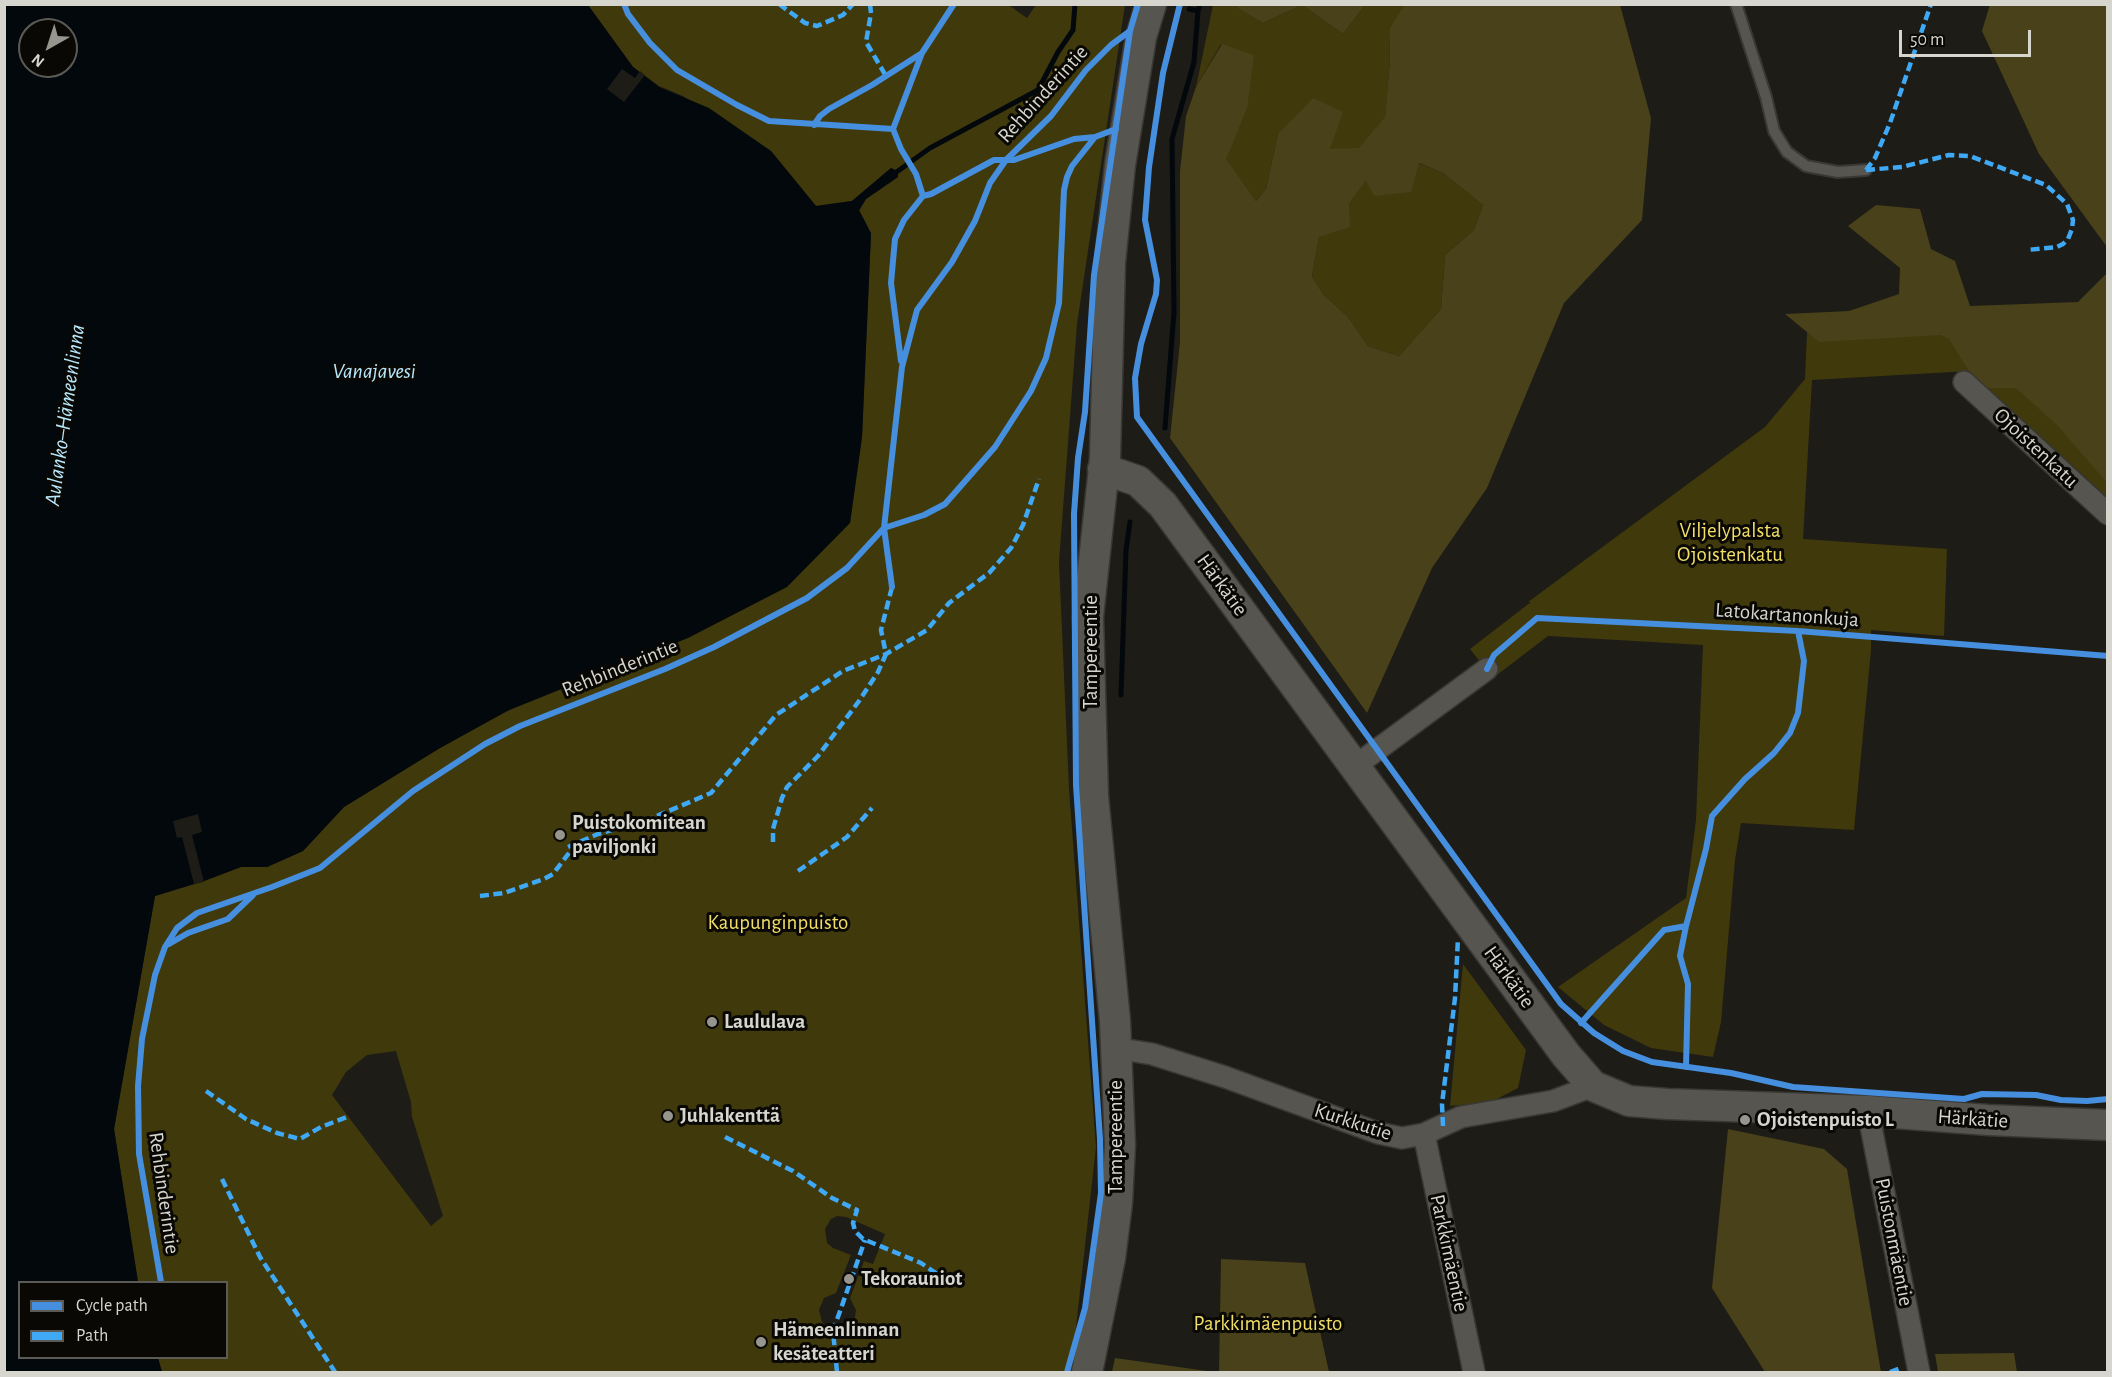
<!DOCTYPE html>
<meta charset="utf-8">
<style>
body{margin:0}
#map{position:relative;width:2112px;height:1377px;overflow:hidden;background:#1d1c16;font-family:"Alegreya Sans",sans-serif}
canvas{display:block}
.frame{position:absolute;inset:0;border:6px solid #d7d6ce;pointer-events:none}
.legend{position:absolute;left:18px;top:1281px;width:210px;height:78px;box-sizing:border-box;background:#090804;border:2px solid #5b5a55;margin:0;padding:8px 10px;list-style:none;font-size:18px;color:#d7d6ce}
.legend li{display:flex;align-items:center;gap:12px;height:30px}
.legend b{width:30px;border:2px solid #5b5a55}
.north{position:absolute;left:18px;top:18px;width:60px;height:60px;box-sizing:border-box;background:#090804;border:2px solid #5b5a55;border-radius:50%;rotate:219deg;font-size:16px;font-weight:700;line-height:24px;text-align:center;color:#d7d6ce}
.north::after{content:'';display:block;margin:auto;width:21px;height:27px;background:#96958e;clip-path:polygon(50% 0,100% 100%,50% 72%,0 100%)}
.scale{position:absolute;left:1899px;top:30px;width:132px;height:27px;box-sizing:border-box;border:3px solid #d7d6ce;border-top:0;padding-left:8px;font-size:18px;line-height:21px;white-space:nowrap;color:#d7d6ce;-webkit-text-stroke:4px #090804;paint-order:stroke}
</style>
<div id="map">
<canvas width="2112" height="1377"></canvas>
<div class="frame"></div>
<ul class="legend">
<li><b style="height:8px;background:#468fdf"></b>Cycle path</li>
<li><b style="height:8px;background:#3fa9f5"></b>Path</li>
</ul>
<div class="north">N</div>
<div class="scale">50 m</div>
</div>
<script>
const ctx = document.querySelector('canvas').getContext('2d');
ctx.lineJoin = 'round';
function fillPath(path, color) {
  ctx.fillStyle = color;
  ctx.fill(path, 'evenodd');
}
function poly(rows) {
  const path = new Path2D();
  for (const r of rows) {
    path.moveTo(r[0], r[1]);
    for (let i = 2; i < r.length; i += 2) path.lineTo(r[i], r[i + 1]);
  }
  return path;
}
function stroke(path, color, width, dash) {
  ctx.strokeStyle = color;
  ctx.lineWidth = width;
  ctx.lineCap = dash ? 'butt' : 'round';
  ctx.setLineDash(dash || []);
  ctx.stroke(path);
}
function write(font, color, halo, rows, align = 'center') {
  ctx.font = font + ' "Alegreya Sans",sans-serif';
  ctx.lineWidth = 6;
  ctx.setLineDash([]);
  ctx.textBaseline = 'middle';
  ctx.strokeStyle = halo;
  ctx.fillStyle = color;
  for (const [text, x, y, turn = 0] of rows) {
    ctx.save();
    ctx.translate(x, y);
    ctx.rotate((+turn || 0) * Math.PI / 180);
    ctx.textAlign = isNaN(turn) ? turn : align;
    if (halo) ctx.strokeText(text, 0, 0);
    ctx.fillText(text, 0, 0);
    ctx.restore();
  }
}
const green = poly([
 [1007,4,1027,18,1036,5,1125,5,1077,324,1059,562,1069,789,1096,1147,1074,1345,1064,1372,162,1372,158,1358,226,1358,226,1282,138,1282,114,1129,155,896,204,881,241,867,267,867,303,851,344,807,440,748,850,523,862,437,871,234,859,211,866,199,898,177,891,168,852,201,816,206,771,151,683,96,659,86,633,67,588,5],
 [396,1051,411,1102,412,1117,443,1216,431,1226,332,1095,346,1072,367,1055],
 [837,1216,846,1217,885,1234,873,1264,864,1261,850,1298,856,1310,855,1317,852,1324,841,1330,828,1327,822,1322,819,1310,824,1298,836,1293,851,1255,833,1248,827,1243,825,1229,831,1219],
 [1213,5,1238,5,1239,8,1263,23,1302,5,1343,34,1365,5,1405,5,1389,29,1390,61,1385,118,1359,149,1330,149,1278,134,1266,189,1256,201,1225,159,1247,109,1221,44,1196,87],
 [1418,163,1443,173,1483,205,1474,230,1445,255,1441,309,1399,356,1368,346,1348,317,1323,294,1312,276,1319,237,1349,204,1366,181],
 [2107,317,2107,497,1969,371,1812,380,1803,539,1947,549,1944,636,1871,630,1871,650,1854,830,1741,823,1735,860,1721,1022,1713,1057,1651,1048,1604,1025,1558,987,1686,898,1696,820,1703,645,1548,636,1493,678,1470,649,1531,602,1528,602,1765,427,1805,379,1807,332,2078,320],
 [1463,964,1526,1050,1518,1088,1491,1102,1450,1106]
]);
const forest = poly([
 [1405,4,1620,5,1651,118,1642,220,1564,303,1487,488,1432,568,1367,713,1170,438,1180,342,1180,171,1186,116,1196,87,1222,44,1254,55,1247,109,1226,159,1256,201,1266,189,1278,134,1313,98,1343,112,1330,149,1359,148,1385,117,1390,61,1389,29],
 [1419,163,1443,173,1483,205,1474,230,1445,255,1441,309,1399,356,1368,346,1348,317,1323,294,1312,276,1319,237,1350,227,1349,204,1366,181,1374,196,1411,192],
 [1990,4,2107,5,2107,247,2039,154,1982,31],
 [1238,5,1238,4,1365,5,1343,34,1302,5,1263,23,1238,8],
 [1876,205,1920,209,1931,249,1955,261,1970,306,2078,302,2107,273,2107,483,2058,426,2016,388,1988,388,1969,371,1949,339,1941,335,1819,342,1785,314,1849,311,1899,294,1900,268,1848,226],
 [1728,1129,1824,1149,1847,1169,1881,1372,1765,1372,1712,1288],
 [1221,1259,1305,1263,1329,1372,1219,1372],
 [2014,1353,2017,1372,1938,1372,1935,1354],
 [1115,1358,1214,1372,1112,1372]
]);
const water = poly([
 [5,5,588,5,633,67,659,87,709,108,771,151,816,206,852,201,891,168,898,171,898,177,866,199,859,210,871,233,862,437,850,523,787,587,688,638,507,711,440,748,344,807,303,851,267,867,241,867,204,881,155,896,114,1129,138,1282,20,1282,20,1358,158,1358,162,1372,5,1372],
 [30,30,66,30,66,66,30,66]
]);
const pier = poly([
 [622,69,635,78,640,71,645,75,624,102,607,89],
 [198,814,202,832,192,835,204,882,194,884,182,837,177,838,173,821]
]);
const stream = poly([
 [1189,9,1198,11,1200,4],
 [898,171,930,148,1038,90,1058,52,1073,30,1075,4],
 [1165,428,1174,312,1172,139,1194,62,1198,11],
 [1121,695,1126,550,1130,522]
]);
const lane = poly([
 [1736,4,1766,97,1774,131,1787,152,1806,166,1838,172,1866,170]
]);
const street = poly([
 [1964,382,2108,514],
 [1355,766,1487,669],
 [1115,1048,1152,1054,1225,1077,1378,1133,1402,1138,1424,1134,1461,1117,1553,1101,1593,1086],
 [1868,1111,1919,1372],
 [1424,1134,1474,1372]
]);
const secondary = poly([
 [1103,469,1138,481,1163,505,1566,1055,1593,1086,1629,1101,1667,1104,1868,1111,1988,1120,2108,1125],
 [1087,1372,1110,1258,1117,1203,1120,1145,1115,1021,1093,796,1088,617,1105,458,1110,262,1120,165,1141,37,1151,4]
]);
const quiet = poly([
 [779,4,805,23,817,26,843,15,853,4],
 [870,4,871,13,866,42,886,76],
 [1866,170,1902,167,1949,155,1970,156,2046,185,2067,204,2073,220,2072,229,2068,239,2063,244,2057,247,2027,250],
 [1866,170,1875,158,1890,123,1931,4],
 [773,842,773,829,782,798,787,787,818,756,859,701,878,672,886,654,881,630,892,587],
 [568,847,598,834,652,818,711,793,776,715,843,671,886,654,927,630,949,603,989,573,1011,548,1023,525,1039,479],
 [798,871,847,837,872,808],
 [480,896,504,893,544,879,553,874,569,853],
 [206,1091,246,1119,277,1133,300,1139,321,1127,347,1117],
 [1443,1126,1442,1104,1455,998,1458,938],
 [725,1137,793,1171,832,1198,857,1210,853,1223,855,1231,863,1239,921,1263,943,1278],
 [222,1179,260,1257,335,1372],
 [837,1372,833,1331,865,1240],
 [1890,1372,1901,1368]
]);
const cycleway = poly([
 [624,4,628,14,650,43,677,70,737,105,769,121,893,129],
 [1180,4,1163,73,1149,167,1145,220,1157,280,1156,294,1141,344,1135,378,1137,417,1561,1004,1594,1033,1623,1051,1652,1062,1731,1073,1793,1087,1964,1099,1982,1094,2036,1095,2061,1100,2087,1101,2108,1099],
 [814,125,820,116,829,109,872,85,922,53,954,4],
 [923,196,931,194,994,160,1014,160,1074,139,1095,137],
 [901,361,891,283,895,239,904,220,923,196,916,174,901,149,893,129,922,53],
 [892,587,884,528,924,515,945,504,995,447,1031,391,1046,358,1059,303,1064,190,1067,177,1072,166,1095,137,1116,129],
 [1487,669,1494,655,1537,618,1798,631,2108,656],
 [1686,926,1706,849,1712,816,1745,779,1774,753,1790,733,1798,713,1804,661,1798,631],
 [169,944,188,933,228,919,253,895],
 [1581,1023,1664,930,1686,926,1680,956,1688,984,1686,1067],
 [161,1282,139,1154,138,1086,142,1039,155,975,165,947,177,928,197,913,272,887,320,868,413,791,485,744,520,726,665,669,714,647,807,598,847,568,884,528,902,367,917,310,952,262,975,221,990,183,1006,160,1051,116,1086,70,1111,45,1130,31],
 [1067,1372,1085,1308,1101,1193,1100,1139,1076,785,1074,514,1078,458,1085,412,1094,275,1130,31,1138,4]
]);
const markers = [
 [560,835,6,"#96958e"],
 [712,1022,6,"#96958e"],
 [668,1116,6,"#96958e"],
 [1745,1120,6,"#96958e"],
 [849,1279,6,"#96958e"],
 [761,1342,6,"#96958e"]
];
const streetNames = [
 ["Rehbinderintie",1043,94,-48],
 ["Ojoistenkatu",2036,448,43],
 ["Härkätie",1222,585,54],
 ["Latokartanonkuja",1787,615,4],
 ["Tampereentie",1091,652,-90],
 ["Rehbinderintie",620,668,-22],
 ["Härkätie",1509,977,54],
 ["Härkätie",1973,1119,4],
 ["Kurkkutie",1353,1122,18],
 ["Tampereentie",1116,1137,-90],
 ["Rehbinderintie",164,1193,82],
 ["Puistonmäentie",1894,1242,79],
 ["Parkkimäentie",1449,1253,78]
];
const parkNames = [
 ["Viljelypalsta",1730,531],
 ["Ojoistenkatu",1730,555],
 ["Kaupunginpuisto",778,923],
 ["Parkkimäenpuisto",1268,1324]
];
const poiNames = [
 ["Puistokomitean",572,823],
 ["paviljonki",572,847],
 ["Laululava",724,1022],
 ["Juhlakenttä",680,1116],
 ["Ojoistenpuisto L",1757,1120],
 ["Tekorauniot",861,1279],
 ["Hämeenlinnan",773,1330],
 ["kesäteatteri",773,1354]
];
const waterNames = [
 ["Vanajavesi",374,371],
 ["Aulanko–Hämeenlinna",65,415,-82]
];
fillPath(green, '#40390c');
fillPath(forest, '#484119');
fillPath(water, '#03080c');
fillPath(pier, '#1d1c16');
stroke(stream, '#03080c', 5);
stroke(lane, '#393834', 14);
stroke(street, '#393834', 24);
stroke(secondary, '#393834', 33);
stroke(lane, '#565550', 10);
stroke(street, '#565550', 21);
stroke(secondary, '#565550', 30);
stroke(quiet, '#3fa9f5', 4.5, [9, 4.5]);
stroke(cycleway, '#468fdf', 6);
for (const [x, y, r, color] of markers) {
  const dot = new Path2D();
  dot.arc(x, y, r, 0, 2 * Math.PI);
  ctx.fillStyle = color;
  ctx.fill(dot);
  stroke(dot, '#090804', 2);
}
write('21px', '#d7d6ce', '#090804', streetNames);
write('21px', '#f1df68', '#090804', parkNames);
write('bold 21px', '#d7d6ce', '#090804', poiNames, 'left');
write('italic 22px', '#b9e8fc', '#090804', waterNames);
</script>
